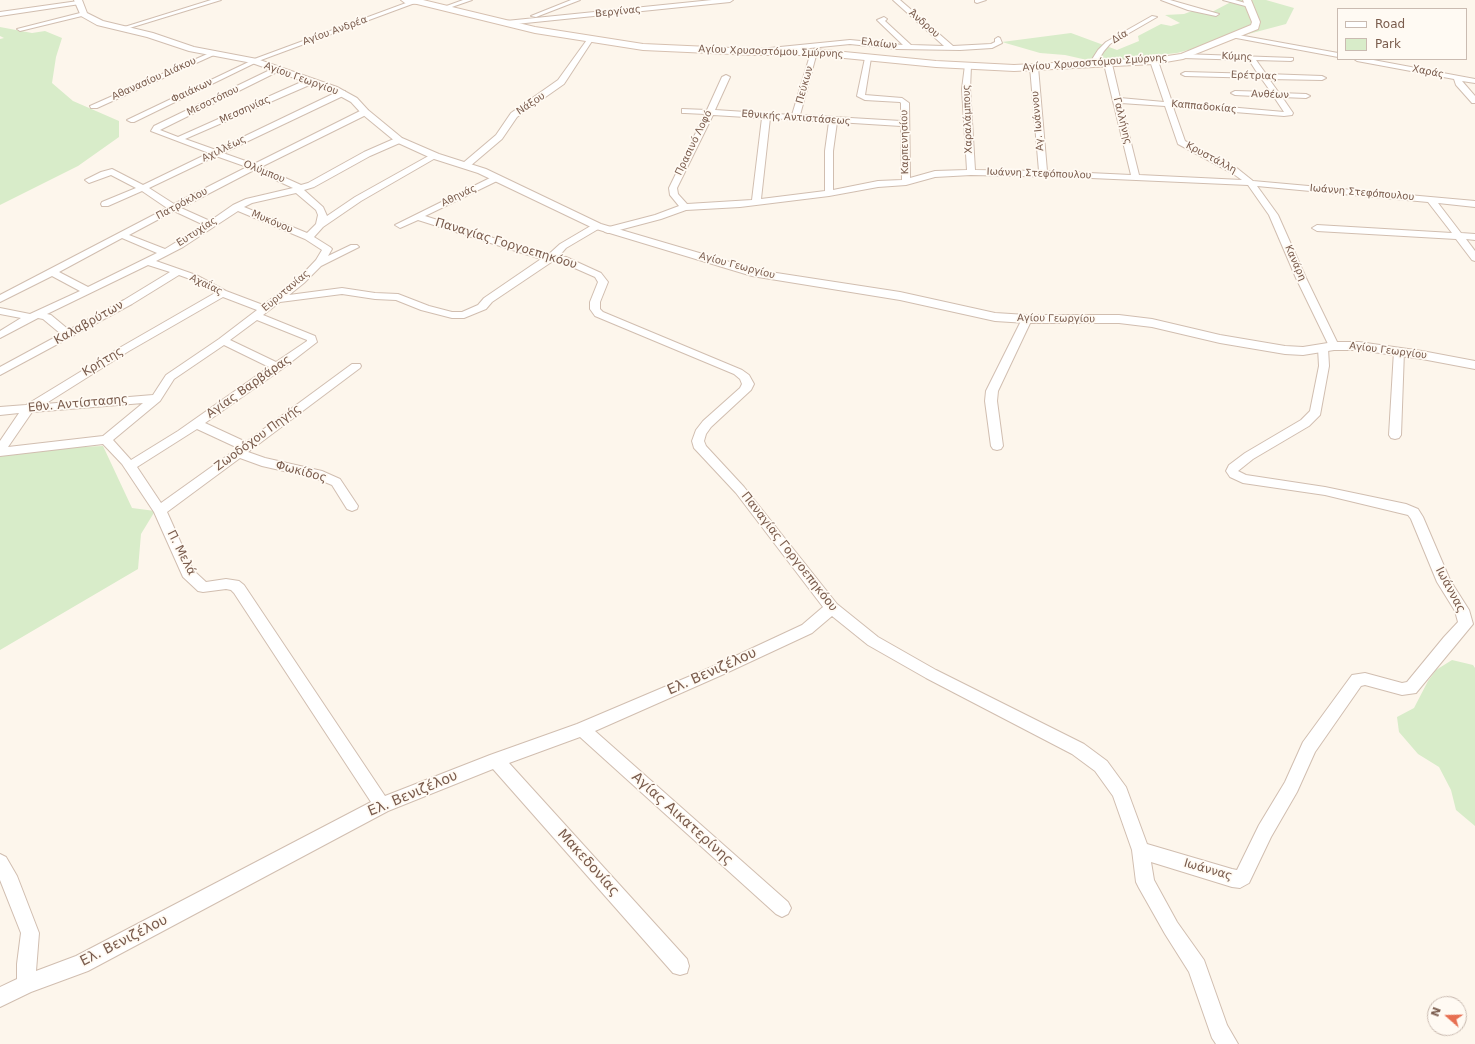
<!DOCTYPE html>
<meta charset="utf-8">
<style>
body{margin:0}
#map{position:relative;width:1475px;height:1044px;overflow:hidden;background:#fdf6ec;font-family:"DejaVu Sans",sans-serif}
canvas{display:block}
.legend{position:absolute;left:1337px;top:8px;width:130px;height:52px;box-sizing:border-box;background:#fffaf3;border:1px solid #cabbb1;margin:0;padding:5px 7px;list-style:none;font-size:12px;color:#7a5c4d}
.legend li{display:flex;align-items:center;gap:8px;height:20px}
.legend b{width:20px;border:1px solid #cabbb1}
.north{position:absolute;left:1427px;top:996px;width:40px;height:40px;box-sizing:border-box;background:#fffaf3;border:1px solid #cabbb1;border-radius:50%;rotate:290deg;font-size:11px;font-weight:700;line-height:16px;text-align:center;color:#7a5c4d}
.north::after{content:'';display:block;margin:auto;width:14px;height:18px;background:#e76f51;clip-path:polygon(50% 0,100% 100%,50% 72%,0 100%)}
</style>
<div id="map">
<canvas width="1475" height="1044"></canvas>
<ul class="legend">
<li><b style="height:5px;background:#fff"></b>Road</li>
<li><b style="height:11px;background:#d8ecc9"></b>Park</li>
</ul>
<div class="north">N</div>
</div>
<script>
const ctx = document.querySelector('canvas').getContext('2d');
ctx.lineJoin = 'round';
function fillPath(path, color) {
  ctx.fillStyle = color;
  ctx.fill(path, 'evenodd');
}
function poly(rows) {
  const path = new Path2D();
  for (const r of rows) {
    path.moveTo(r[0], r[1]);
    for (let i = 2; i < r.length; i += 2) path.lineTo(r[i], r[i + 1]);
  }
  return path;
}
function stroke(path, color, width, dash) {
  ctx.strokeStyle = color;
  ctx.lineWidth = width;
  ctx.lineCap = dash ? 'butt' : 'round';
  ctx.setLineDash(dash || []);
  ctx.stroke(path);
}
function write(font, color, halo, rows, align = 'center') {
  ctx.font = font + ' "DejaVu Sans",sans-serif';
  ctx.lineWidth = 3.5;
  ctx.setLineDash([]);
  ctx.textBaseline = 'middle';
  ctx.strokeStyle = halo;
  ctx.fillStyle = color;
  for (const [text, x, y, turn = 0] of rows) {
    ctx.save();
    ctx.translate(x, y);
    ctx.rotate((+turn || 0) * Math.PI / 180);
    ctx.textAlign = isNaN(turn) ? turn : align;
    if (halo) ctx.strokeText(text, 0, 0);
    ctx.fillText(text, 0, 0);
    ctx.restore();
  }
}
const green = poly([
 [1228,0,1266,0,1294,8,1286,24,1177,53,1096,62,1065,55,1040,53,1002,42,1071,33,1117,50,1139,41,1138,36,1161,24,1171,26,1180,23,1165,15,1184,14,1192,11,1208,14,1231,2],
 [0,27,32,33,45,31,62,38,56,57,52,83,73,101,119,121,119,137,78,166,0,205,0,39,4,38,0,36],
 [103,446,132,508,155,511,141,534,138,569,0,650,0,455,56,448],
 [1452,660,1473,665,1475,668,1475,826,1456,810,1451,790,1439,767,1418,754,1399,732,1397,717,1414,708,1428,681,1436,670]
]);
const minor = poly([
 [211,0,221,0,123,30,118,29,211,0],
 [414,0,423,0,261,60,134,122,131,122,127,120,257,58,414,0],
 [463,0,472,0,446,9,441,8,463,0],
 [571,0,580,0,536,17,531,16,571,0],
 [712,0,733,0,730,2,506,25,503,23,506,21,712,0],
 [893,0,900,0,953,46,991,44,995,42,995,39,998,37,1000,38,1002,43,992,48,960,50,897,49,850,44,760,53,757,51,760,49,850,40,903,45,877,20,884,17,887,19,885,21,911,45,944,46,893,0],
 [975,0,986,0,977,3,975,2,975,0],
 [1161,0,1170,0,1219,14,1216,16,1188,10,1161,0],
 [1223,0,1235,0,1252,5,1249,7,1223,0],
 [78,1,81,3,80,4,0,16,0,12,78,1],
 [84,12,86,13,86,15,20,31,17,29,84,12],
 [1152,16,1157,17,1110,44,1104,51,1095,65,1091,65,1089,64,1098,50,1106,42,1152,16],
 [1233,34,1338,53,1338,57,1231,37,1231,35,1233,34],
 [589,37,594,38,564,84,517,117,502,139,469,167,463,167,462,165,463,163,496,135,511,113,558,80,589,37],
 [814,50,817,52,800,115,901,121,901,103,900,102,865,100,857,96,865,58,870,57,871,58,865,95,902,98,909,103,910,178,935,171,967,170,962,89,965,65,969,65,971,66,970,89,975,170,1039,171,1030,67,1034,65,1038,67,1047,171,1131,175,1104,64,1108,62,1112,64,1120,98,1164,102,1150,61,1154,59,1158,61,1172,102,1284,112,1274,97,1235,95,1231,93,1235,91,1271,92,1261,78,1185,76,1181,74,1185,72,1258,74,1249,60,1183,58,1180,56,1183,54,1293,58,1293,60,1291,61,1256,60,1266,74,1322,76,1326,78,1322,80,1269,79,1279,93,1306,94,1310,96,1306,98,1282,97,1293,113,1292,115,1284,116,1173,107,1185,141,1238,169,1253,181,1475,201,1475,207,1438,203,1461,233,1475,234,1475,240,1466,239,1475,251,1475,261,1472,260,1456,239,1317,231,1312,228,1317,225,1452,233,1428,202,1257,186,1278,215,1306,278,1339,346,1334,349,1329,346,1296,278,1269,215,1248,185,1069,177,971,175,935,177,906,185,878,187,829,196,740,207,686,210,661,219,608,233,605,232,603,230,605,228,655,215,679,206,670,195,669,188,705,114,685,113,682,113,682,109,707,110,722,77,726,75,730,77,715,110,792,115,811,52,814,50],
 [1121,103,1165,106,1178,144,1232,173,1242,180,1139,175,1121,103],
 [713,115,762,118,752,200,687,204,678,194,677,188,713,115],
 [770,118,829,122,825,151,825,191,761,199,770,118],
 [837,122,901,126,902,180,878,181,833,190,833,151,837,122],
 [214,51,216,52,216,54,97,108,91,108,90,106,214,51],
 [1354,59,1368,59,1475,79,1475,83,1462,81,1475,96,1475,103,1472,103,1456,85,1454,79,1357,61,1354,59],
 [274,68,280,68,281,70,160,130,178,137,308,79,314,79,314,83,185,139,216,150,339,91,345,91,345,95,223,153,254,164,362,110,368,110,368,114,261,167,301,185,308,183,364,152,396,138,402,138,402,142,370,156,314,187,304,190,323,207,327,216,355,197,432,154,435,154,439,156,361,201,323,227,314,237,330,247,332,249,328,256,351,245,357,245,359,247,321,266,304,283,289,295,342,288,375,293,398,294,429,306,452,312,462,312,478,305,484,298,541,259,418,220,400,228,395,225,496,175,499,176,500,178,499,180,425,216,540,253,549,254,560,244,594,224,600,224,602,226,600,228,566,248,559,256,566,257,601,273,608,282,600,302,600,309,603,312,742,370,749,375,754,384,751,390,711,427,706,434,704,441,706,446,744,487,837,604,878,637,936,670,1084,744,1107,761,1126,787,1147,844,1232,869,1237,870,1259,825,1285,782,1303,742,1352,675,1365,673,1402,683,1407,682,1444,637,1458,622,1455,611,1437,582,1411,519,1408,515,1325,495,1243,483,1230,477,1226,471,1229,465,1245,453,1301,420,1310,411,1319,366,1318,348,1323,345,1327,346,1328,348,1329,366,1320,415,1309,426,1253,459,1238,471,1246,475,1325,487,1406,504,1418,509,1423,517,1450,580,1469,610,1473,624,1416,693,1402,695,1365,685,1361,686,1315,752,1297,792,1271,837,1249,883,1240,888,1232,887,1151,862,1154,880,1177,922,1204,960,1227,1025,1238,1044,1216,1044,1212,1038,1189,972,1165,934,1139,888,1136,882,1132,850,1113,796,1095,771,1072,754,926,678,868,645,832,616,812,633,724,674,595,731,788,902,791,908,788,914,782,917,776,914,580,737,509,763,687,959,689,966,687,973,680,975,673,973,493,769,388,811,88,971,31,992,0,1007,0,987,17,979,17,964,21,933,0,880,0,854,6,857,17,876,39,933,36,971,76,956,371,802,234,593,231,590,226,589,203,592,198,591,183,577,154,512,122,464,103,444,0,456,0,441,19,413,0,415,0,407,26,405,121,347,215,293,190,279,179,275,132,304,0,375,0,367,61,334,43,319,38,318,0,338,0,331,21,318,0,314,0,308,30,314,80,291,52,276,0,302,0,295,167,208,142,191,108,206,102,206,101,204,102,202,136,188,111,175,89,183,85,180,101,172,112,169,143,185,209,153,151,131,154,126,274,68],
 [216,156,247,167,174,204,149,188,216,156],
 [254,170,293,188,246,199,233,205,210,221,181,208,254,170],
 [296,193,316,210,318,215,316,224,307,233,244,207,252,203,296,193],
 [174,211,204,225,165,249,129,235,174,211],
 [238,211,305,239,322,250,316,260,298,279,263,305,226,291,196,275,156,261,183,247,238,211],
 [122,238,157,253,88,287,59,272,122,238],
 [553,261,561,262,595,277,598,282,590,302,590,309,595,316,734,374,740,379,742,384,740,388,703,421,696,430,692,441,694,448,736,493,823,607,802,625,714,666,577,724,490,755,385,796,244,585,239,581,226,579,206,582,193,570,167,512,240,458,262,466,315,478,332,485,347,509,352,511,357,509,358,506,340,479,322,471,265,458,248,452,360,368,361,366,360,364,352,364,246,442,205,423,282,369,317,342,315,336,263,315,280,302,342,294,375,299,396,300,421,310,452,318,464,318,486,309,492,302,553,261],
 [148,265,170,272,124,300,69,330,51,315,47,314,148,265],
 [223,297,257,310,219,339,166,375,153,395,45,404,129,351,223,297],
 [257,320,307,340,307,341,276,362,230,340,257,320],
 [224,345,269,367,178,431,131,460,113,440,160,401,174,379,224,345],
 [143,403,103,436,8,447,32,412,143,403],
 [197,429,238,448,161,503,137,467,197,429],
 [1027,316,1032,319,998,391,997,401,1003,446,1001,449,997,450,993,449,991,446,985,401,986,391,1022,319,1027,316],
 [1399,348,1404,351,1401,435,1399,438,1395,439,1391,438,1389,435,1394,351,1399,348]
]);
const tertiary = poly([
 [74,0,82,0,87,13,103,21,153,33,194,47,257,59,337,87,357,98,368,110,402,138,439,154,486,169,601,224,757,270,900,292,995,313,1027,315,1119,315,1152,319,1220,335,1285,346,1303,347,1334,342,1359,342,1422,351,1475,361,1475,369,1422,359,1359,350,1334,350,1303,355,1285,354,1220,343,1152,327,1119,323,1027,323,995,321,900,300,752,276,593,228,478,173,431,158,396,142,362,114,351,102,331,91,252,63,189,51,147,37,97,25,81,16,74,0]
]);
const secondary = poly([
 [401,0,423,0,535,27,643,44,754,49,814,49,936,61,1014,65,1154,58,1181,54,1251,25,1252,22,1243,0,1251,0,1260,22,1258,29,1183,59,1154,64,1014,71,936,67,814,55,754,55,643,50,535,33,417,4,405,3,401,0]
]);
const farStreetnames = [
 ["Βεργίνας",618,12,-6],
 ["Άνδρου",924,24,41],
 ["Αγίου Ανδρέα",335,31,-20],
 ["Δία",1120,37,-30],
 ["Ελαίων",879,44,7],
 ["Αγίου Χρυσοστόμου Σμύρνης",771,52,2],
 ["Κύμης",1237,57,2],
 ["Αγίου Χρυσοστόμου Σμύρνης",1095,63,-4],
 ["Χαράς",1428,72,11],
 ["Ερέτριας",1254,76,2],
 ["Αθανασίου Διάκου",154,79,-24],
 ["Αγίου Γεωργίου",301,79,20],
 ["Πεύκων",805,85,-74],
 ["Φαιάκων",192,91,-25],
 ["Ανθέων",1270,95,2],
 ["Μεσοτόπου",213,101,-26],
 ["Νάξου",531,104,-34],
 ["Καππαδοκίας",1204,107,5],
 ["Μεσσηνίας",245,110,-24],
 ["Εθνικής Αντιστάσεως",796,118,4],
 ["Χαραλάμπους",968,119,-92],
 ["Αγ. Ιωάννου",1038,121,-95],
 ["Γαλλήνης",1122,121,76],
 ["Καρπενησίου",905,142,-91],
 ["Πρασινό Λοφό",694,143,-64],
 ["Αχιλλέως",224,149,-26],
 ["Κρυστάλλη",1211,158,28],
 ["Ολύμπου",264,172,22],
 ["Ιωάννη Στεφόπουλου",1039,174,2],
 ["Ιωάννη Στεφόπουλου",1362,193,5],
 ["Αθηνάς",459,196,-26],
 ["Πατρόκλου",182,204,-28],
 ["Μυκόνου",272,222,23],
 ["Ευτυχίας",197,232,-33],
 ["Κανάρη",1295,263,66],
 ["Αγίου Γεωργίου",737,266,15],
 ["Αχαΐας",206,285,26],
 ["Ευρυτανίας",286,291,-40],
 ["Αγίου Γεωργίου",1056,319,1],
 ["Αγίου Γεωργίου",1388,351,7]
];
const streetNames = [
 ["Παναγίας Γοργοεπηκόου",506,244,17],
 ["Καλαβρύτων",89,323,-29],
 ["Κρήτης",103,362,-31],
 ["Αγίας Βαρβάρας",249,387,-35],
 ["Εθν. Αντίστασης",78,404,-5],
 ["Ζωοδόχου Πηγής",258,438,-36],
 ["Φωκίδος",301,472,15],
 ["Παναγίας Γοργοεπηκόου",789,552,52],
 ["Π. Μελά",181,553,63],
 ["Ιωάννας",1450,590,62],
 ["Ιωάννας",1208,870,16]
];
const nearStreetnames = [
 ["Ελ. Βενιζέλου",712,672,-24],
 ["Ελ. Βενιζέλου",413,794,-23],
 ["Αγίας Αικατερίνης",682,819,42],
 ["Μακεδονίας",588,863,48],
 ["Ελ. Βενιζέλου",124,941,-27]
];
fillPath(green, '#d8ecc9');
stroke(minor, '#d1beb0', 2);
stroke(tertiary, '#d1beb0', 2);
stroke(secondary, '#d6c0b0', 2);
fillPath(minor, '#fff');
fillPath(tertiary, '#fff');
fillPath(secondary, '#fff');
write('10px', '#7a5c4d', '#fffaf3', farStreetnames);
write('12px', '#7a5c4d', '#fffaf3', streetNames);
write('14px', '#7a5c4d', '#fffaf3', nearStreetnames);
</script>
